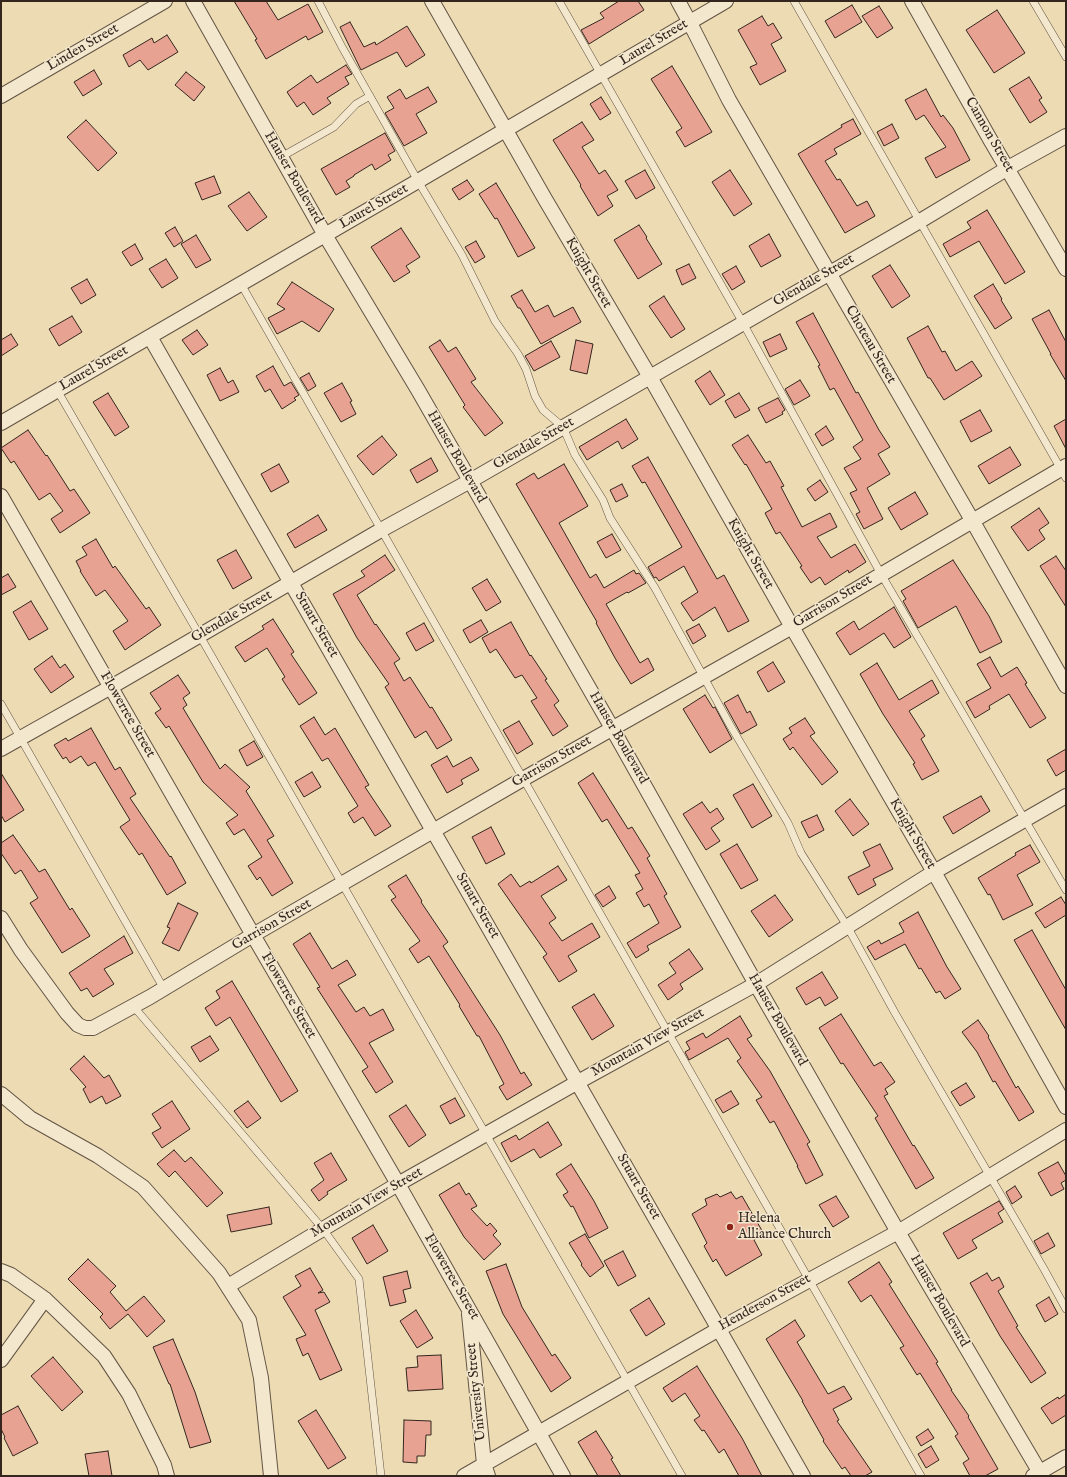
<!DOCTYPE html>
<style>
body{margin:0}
#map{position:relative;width:1067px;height:1477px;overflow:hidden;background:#eddbb3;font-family:"IM FELL English",serif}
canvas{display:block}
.frame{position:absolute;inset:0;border:2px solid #34261f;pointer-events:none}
</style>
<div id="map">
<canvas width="1067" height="1477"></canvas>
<div class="frame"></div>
</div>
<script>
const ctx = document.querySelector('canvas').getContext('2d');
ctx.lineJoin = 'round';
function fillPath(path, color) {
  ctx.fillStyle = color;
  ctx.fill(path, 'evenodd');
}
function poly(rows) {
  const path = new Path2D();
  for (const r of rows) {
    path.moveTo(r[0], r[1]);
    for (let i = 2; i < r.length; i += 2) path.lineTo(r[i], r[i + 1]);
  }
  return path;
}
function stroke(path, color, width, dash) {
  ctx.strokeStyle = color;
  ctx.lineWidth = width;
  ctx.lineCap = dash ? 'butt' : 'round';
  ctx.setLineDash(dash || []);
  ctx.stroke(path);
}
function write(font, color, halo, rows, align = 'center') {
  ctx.font = font + ' "IM FELL English",serif';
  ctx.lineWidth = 3;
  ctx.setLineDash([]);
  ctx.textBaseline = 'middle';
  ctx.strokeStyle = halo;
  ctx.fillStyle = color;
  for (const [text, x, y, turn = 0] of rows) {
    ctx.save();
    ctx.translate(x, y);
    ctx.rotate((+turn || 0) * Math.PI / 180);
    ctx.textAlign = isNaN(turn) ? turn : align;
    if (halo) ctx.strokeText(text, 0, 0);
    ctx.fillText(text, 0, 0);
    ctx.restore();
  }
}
const building = poly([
 [234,1,266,1,278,20,308,4,323,32,308,40,306,36,266,59,255,40,257,39,234,1],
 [619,1,638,1,644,10,589,44,581,30,604,18,600,13,619,1],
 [852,5,862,22,835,38,825,21,852,5],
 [879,6,893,28,877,38,862,16,879,6],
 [997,10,1025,53,994,73,966,30,997,10],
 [762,16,768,26,773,23,782,38,771,44,786,71,760,85,750,67,757,64,738,30,762,16],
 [350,22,364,47,375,42,376,45,407,26,425,55,406,67,397,52,361,70,340,27,350,22],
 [167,35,178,52,148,70,140,60,129,67,123,55,152,38,154,43,167,35],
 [346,65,352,74,345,77,349,84,327,98,331,103,313,115,304,102,297,107,287,92,311,75,317,83,346,65],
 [672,66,712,132,685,147,676,132,682,128,651,79,672,66],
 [94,70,102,84,83,96,74,82,94,70],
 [186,72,205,87,194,101,175,85,186,72],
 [1029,77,1042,98,1039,100,1047,112,1030,123,1009,89,1029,77],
 [428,87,437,102,416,114,427,133,404,146,385,113,394,108,387,97,400,89,406,99,428,87],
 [926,89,941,117,943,115,953,128,970,160,936,178,925,158,946,147,924,115,916,120,905,100,926,89],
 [601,97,611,113,600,120,590,104,601,97],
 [853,119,861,134,834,149,837,154,825,161,837,180,840,179,857,206,867,201,875,216,845,233,798,154,842,127,841,125,853,119],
 [86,120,117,153,98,171,67,137,86,120],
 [582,122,594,140,582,147,599,174,605,170,618,190,607,196,613,206,598,216,580,186,581,185,553,140,582,122],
 [892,124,899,138,884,146,877,132,892,124],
 [385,133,395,151,388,155,391,160,375,170,372,164,354,175,354,176,346,181,350,187,336,195,321,169,385,133],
 [645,170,655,188,636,199,625,181,645,170],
 [730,170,752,204,734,216,712,182,730,170],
 [214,176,221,193,202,200,195,183,214,176],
 [467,180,474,190,459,200,452,189,467,180],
 [496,183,535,248,518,257,497,218,495,219,479,194,496,183],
 [249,192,267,217,247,231,228,206,249,192],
 [987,210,1025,272,1005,284,979,241,950,257,943,244,971,228,967,222,987,210],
 [639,225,647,237,646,238,662,264,638,279,614,240,639,225],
 [175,227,183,241,174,247,165,233,175,227],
 [401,228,420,257,406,266,410,272,394,282,371,247,401,228],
 [769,234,781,256,761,267,749,246,769,234],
 [196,235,211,260,196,268,181,244,196,235],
 [476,241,485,257,475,263,465,247,476,241],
 [135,244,143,259,131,266,122,252,135,244],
 [166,259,178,278,162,288,149,269,166,259],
 [689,264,696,278,682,285,676,270,689,264],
 [890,265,910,296,892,308,872,276,890,265],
 [736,266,745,282,732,290,722,274,736,266],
 [87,279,96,295,81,304,71,288,87,279],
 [292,282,334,309,319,332,302,321,277,334,268,318,285,309,277,304,292,282],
 [993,284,1002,299,1001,300,1012,318,995,329,974,296,993,284],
 [522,290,535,312,548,305,554,317,573,307,581,322,541,344,520,308,518,308,511,296,522,290],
 [664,296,685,329,671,338,649,306,664,296],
 [1049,310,1066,342,1066,381,1050,354,1051,354,1032,319,1049,310],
 [813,313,856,393,858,392,879,430,890,447,878,454,890,474,867,488,883,519,864,529,856,514,860,512,850,493,857,490,844,468,861,459,853,447,863,440,834,388,830,390,818,366,820,365,796,322,813,313],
 [72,316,82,332,59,346,49,329,72,316],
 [928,326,942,352,945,351,956,371,972,361,982,376,944,400,930,378,928,378,907,338,928,326],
 [197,330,208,345,193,355,182,340,197,330],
 [11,334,18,345,1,356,1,340,11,334],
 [780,334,787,349,770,357,763,342,780,334],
 [440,340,448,352,456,347,476,379,471,382,503,423,485,436,463,407,465,405,429,347,440,340],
 [576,340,593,344,587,374,570,370,576,340],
 [551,341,560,357,534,371,525,356,551,341],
 [273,366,284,386,291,382,299,395,294,398,296,400,282,409,270,389,265,392,256,376,273,366],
 [220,368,228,383,233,380,239,392,220,401,207,375,220,368],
 [710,371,725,395,710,405,695,381,710,371],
 [309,373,316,386,308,391,300,378,309,373],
 [800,380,810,396,794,405,785,389,800,380],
 [342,383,352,401,350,402,356,414,341,422,324,393,342,383],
 [108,393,129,427,115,436,93,402,108,393],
 [739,393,750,410,735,418,725,401,739,393],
 [778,398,785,410,782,412,783,414,766,423,758,408,778,398],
 [980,410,992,431,971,442,960,421,980,410],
 [626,419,638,439,622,449,618,441,587,460,579,447,626,419],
 [1066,419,1066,449,1054,426,1066,419],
 [826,426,834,439,822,446,815,434,826,426],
 [28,430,46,456,47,455,70,491,74,489,90,513,60,533,51,519,63,511,50,493,39,500,14,461,11,463,1,448,28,430],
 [748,435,766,463,770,461,784,486,781,487,802,527,830,513,837,527,817,537,831,558,855,544,866,562,849,573,848,570,825,585,820,577,811,583,800,567,802,566,780,532,776,534,765,513,772,509,746,464,745,465,732,445,748,435],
 [382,436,397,455,373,475,357,456,382,436],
 [1010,447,1021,465,989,484,978,466,1010,447],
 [648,457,717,579,724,575,749,621,728,632,715,607,693,621,681,603,698,592,684,566,659,581,656,577,654,578,648,567,682,547,645,482,642,483,632,466,648,457],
 [431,458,438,471,417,483,410,470,431,458],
 [279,464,289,482,271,492,261,474,279,464],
 [564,464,588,506,559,523,590,578,596,574,604,588,634,570,636,574,639,573,646,583,628,593,627,592,606,604,640,663,648,658,654,670,631,684,615,658,596,623,597,622,516,484,534,473,538,479,564,464],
 [820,480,828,492,815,501,807,489,820,480],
 [622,484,628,496,616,502,610,490,622,484],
 [915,492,928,514,901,530,888,508,915,492],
 [1039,508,1049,523,1039,530,1045,539,1028,551,1011,527,1039,508],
 [318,515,327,530,295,548,287,534,318,515],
 [612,534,621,550,606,558,597,542,612,534],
 [96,539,113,568,115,566,146,609,149,607,161,625,125,650,113,631,128,621,105,590,96,596,80,571,81,571,76,561,87,555,82,547,96,539],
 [236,550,252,578,233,589,217,560,236,550],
 [385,555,395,570,357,595,375,625,376,624,400,659,394,663,404,681,410,677,430,708,432,707,452,740,437,749,426,731,415,738,385,687,389,684,357,638,333,594,365,576,361,571,385,555],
 [1056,556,1066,571,1066,607,1040,566,1056,556],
 [953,560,989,616,1002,642,980,653,956,606,918,628,903,601,906,599,901,591,953,560],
 [8,574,16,587,1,595,1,578,8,574],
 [487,579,501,602,486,611,472,588,487,579],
 [31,601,48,629,29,640,13,612,31,601],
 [894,607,911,637,894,648,884,633,850,655,836,633,854,621,859,630,894,607],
 [273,619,294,652,291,654,317,693,299,705,282,679,285,677,267,648,245,662,235,647,264,629,262,626,273,619],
 [481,620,488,632,470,643,463,630,481,620],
 [511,622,530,656,531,655,547,679,545,680,559,701,554,705,568,726,553,736,531,701,537,698,522,675,515,678,496,649,490,653,482,638,511,622],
 [424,623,434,641,416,651,406,633,424,623],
 [699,624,706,636,693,644,686,631,699,624],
 [52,656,60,668,65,664,74,677,51,693,34,669,52,656],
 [990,657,1001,677,1017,667,1027,683,1025,684,1046,718,1030,728,1009,694,989,706,990,709,975,718,966,702,991,688,977,664,990,657],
 [773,662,785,682,768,692,757,672,773,662],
 [877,663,899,700,932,680,939,693,909,711,925,736,921,739,939,771,922,780,913,764,915,763,883,714,860,674,877,663],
 [178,675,190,693,183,698,187,705,183,708,220,769,225,764,250,787,246,791,274,836,267,840,293,883,272,896,260,877,257,880,248,866,262,857,244,829,234,835,226,823,238,815,203,782,169,726,166,728,155,713,161,709,150,693,178,675],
 [705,695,713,708,715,707,732,739,710,753,683,709,705,695],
 [738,695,747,713,750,711,757,725,741,734,724,703,738,695],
 [314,717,325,735,335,728,369,785,365,787,391,826,375,836,363,817,354,823,348,813,358,806,328,758,322,761,300,726,314,717],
 [805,718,815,733,810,736,838,772,822,785,793,747,790,750,783,739,792,733,789,728,805,718],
 [519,721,533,744,517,754,503,730,519,721],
 [91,728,115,770,120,767,136,794,130,798,170,857,171,856,186,883,167,895,142,853,139,855,120,827,130,820,95,762,88,766,81,756,70,763,66,757,63,759,54,745,66,738,68,741,91,728],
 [254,741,263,757,247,766,239,750,254,741],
 [1066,749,1066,770,1056,776,1047,760,1066,749],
 [447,756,453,767,471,757,479,770,461,780,463,784,447,793,431,765,447,756],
 [312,772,321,787,304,797,295,782,312,772],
 [1,773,24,810,5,822,1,815,1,773],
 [593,773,628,829,632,827,650,856,647,858,667,894,664,896,681,927,647,946,649,950,636,958,627,943,659,923,649,904,644,907,636,893,643,889,635,875,640,873,607,819,602,822,578,783,593,773],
 [753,784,772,816,752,828,733,795,753,784],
 [981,796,990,811,953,834,943,817,981,796],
 [850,799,869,824,853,836,835,811,850,799],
 [702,802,710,813,717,808,724,819,711,828,720,841,706,850,683,814,702,802],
 [817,815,824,830,809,838,801,822,817,815],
 [491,827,505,854,486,864,472,837,491,827],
 [13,835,39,872,45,869,70,910,72,908,90,936,62,953,30,903,38,898,21,870,15,874,1,853,1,843,13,835],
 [737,844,758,880,741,889,720,854,737,844],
 [880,844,893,869,873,879,876,885,858,895,848,877,870,866,863,852,880,844],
 [1030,845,1040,862,1017,875,1033,905,1003,920,990,894,988,895,978,878,1016,855,1015,853,1030,845],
 [558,866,567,880,541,896,556,918,549,923,562,941,592,923,600,937,568,956,577,971,559,982,543,957,547,954,498,884,511,874,520,887,530,881,531,883,558,866],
 [406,875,422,901,421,902,448,942,443,946,500,1035,521,1074,524,1072,532,1085,507,1100,499,1087,504,1084,479,1036,477,1036,459,1006,460,1005,429,956,418,963,409,949,420,941,391,900,396,897,388,886,406,875],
 [609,886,616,898,603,907,595,895,609,886],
 [775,895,793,920,769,937,751,911,775,895],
 [1061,897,1066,905,1066,915,1045,928,1035,913,1061,897],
 [178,903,198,913,179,951,162,943,170,928,167,927,178,903],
 [918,912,947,967,961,989,945,999,940,991,936,993,921,968,919,969,905,944,875,960,867,947,879,940,881,944,904,932,899,923,918,912],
 [1032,930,1066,990,1066,1030,1014,940,1032,930],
 [310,933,332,969,347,960,356,975,338,985,356,1012,364,1007,370,1016,383,1009,394,1030,369,1043,393,1082,376,1093,362,1071,368,1067,317,988,320,987,293,944,310,933],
 [124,936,133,953,104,969,114,984,93,997,87,988,81,991,69,973,124,936],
 [689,949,703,969,680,984,683,989,668,1000,658,985,676,973,669,963,689,949],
 [822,972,838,998,825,1006,820,997,806,1005,796,988,822,972],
 [232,981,298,1091,281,1102,230,1017,216,1026,205,1008,220,998,216,991,232,981],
 [594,994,614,1026,592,1040,572,1007,594,994],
 [841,1014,874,1066,881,1062,895,1082,885,1089,888,1094,884,1096,913,1146,914,1145,934,1178,916,1189,875,1118,878,1116,843,1063,841,1064,819,1028,841,1014],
 [740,1016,752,1036,747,1039,770,1071,810,1142,807,1144,823,1175,806,1184,797,1166,798,1166,774,1121,770,1123,756,1100,762,1097,737,1061,741,1058,728,1038,689,1060,685,1052,690,1049,686,1042,703,1033,706,1038,740,1016],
 [978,1020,989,1036,988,1037,1016,1088,1018,1086,1034,1112,1019,1121,995,1081,993,1082,977,1052,962,1032,978,1020],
 [210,1036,219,1050,200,1062,191,1047,210,1036],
 [84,1056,104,1078,109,1075,121,1096,106,1104,102,1096,90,1103,83,1089,86,1087,70,1069,84,1056],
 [966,1083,975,1097,960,1106,951,1092,966,1083],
 [731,1091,739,1104,723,1113,715,1100,731,1091],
 [455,1098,465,1116,450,1124,440,1106,455,1098],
 [172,1101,190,1129,162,1148,152,1133,161,1128,152,1114,172,1101],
 [248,1101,261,1118,247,1128,234,1111,248,1101],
 [406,1105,426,1135,409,1147,389,1116,406,1105],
 [548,1122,562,1145,540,1158,534,1149,511,1162,501,1143,516,1135,519,1140,548,1122],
 [174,1150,185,1162,191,1157,223,1193,207,1207,175,1171,169,1177,157,1164,174,1150],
 [331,1153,347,1180,327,1192,328,1194,319,1201,311,1190,324,1180,314,1163,331,1153],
 [1058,1162,1066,1176,1066,1180,1061,1183,1064,1189,1051,1196,1038,1173,1058,1162],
 [571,1164,594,1201,608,1228,589,1238,573,1206,571,1207,563,1195,568,1192,556,1174,571,1164],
 [459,1183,466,1195,469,1193,477,1206,471,1209,487,1226,490,1223,497,1231,493,1235,501,1244,484,1260,464,1237,439,1195,459,1183],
 [1015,1186,1022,1197,1012,1204,1006,1192,1015,1186],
 [731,1192,736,1199,742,1196,764,1234,754,1240,762,1255,726,1276,716,1259,713,1262,704,1246,707,1243,692,1214,707,1205,705,1199,717,1194,720,1197,731,1192],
 [836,1196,849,1217,833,1227,819,1205,836,1196],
 [999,1201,1004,1209,998,1213,1003,1222,972,1240,977,1248,958,1259,943,1233,999,1201],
 [269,1207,272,1224,231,1232,227,1215,269,1207],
 [373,1225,388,1251,367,1264,352,1238,373,1225],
 [1048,1233,1055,1246,1041,1254,1034,1241,1048,1233],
 [585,1234,604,1266,590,1277,581,1265,582,1264,569,1243,585,1234],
 [623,1251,636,1276,618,1286,604,1261,623,1251],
 [88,1259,116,1286,110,1292,126,1311,144,1296,165,1321,147,1337,128,1314,110,1329,100,1317,103,1314,68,1279,88,1259],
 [879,1262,892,1282,889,1284,938,1362,936,1363,952,1390,951,1390,969,1416,968,1417,998,1469,985,1476,970,1476,963,1463,969,1459,955,1436,958,1434,920,1373,917,1375,900,1348,904,1346,871,1295,861,1302,848,1282,879,1262],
 [506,1264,522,1307,552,1356,555,1354,571,1378,551,1392,503,1314,486,1271,506,1264],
 [310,1268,323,1290,318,1293,324,1292,330,1302,315,1310,342,1370,320,1380,308,1353,303,1356,296,1339,306,1335,283,1297,301,1286,295,1276,310,1268],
 [407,1271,411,1288,403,1290,406,1302,390,1306,383,1277,407,1271],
 [987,1273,992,1281,999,1277,1004,1287,998,1291,1018,1326,1016,1327,1046,1373,1031,1383,1000,1336,970,1283,987,1273],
 [1049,1297,1058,1314,1045,1322,1036,1305,1049,1297],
 [649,1298,665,1324,646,1336,630,1310,649,1298],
 [416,1310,433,1338,417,1348,400,1321,416,1310],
 [795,1320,805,1336,797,1342,828,1394,844,1386,852,1399,833,1409,839,1420,837,1421,872,1472,865,1476,851,1476,845,1467,842,1469,823,1441,824,1440,802,1401,803,1401,766,1339,795,1320],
 [173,1339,195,1392,211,1442,190,1448,170,1384,169,1384,153,1347,173,1339],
 [441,1355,443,1389,408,1391,406,1368,418,1367,417,1356,441,1355],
 [53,1357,83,1392,62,1411,31,1376,53,1357],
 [697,1366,742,1438,762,1476,739,1476,724,1449,719,1453,704,1430,702,1431,694,1420,700,1416,685,1393,672,1402,663,1388,697,1366],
 [1066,1394,1066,1415,1052,1424,1041,1408,1058,1397,1059,1399,1066,1394],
 [18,1406,38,1443,13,1456,4,1438,5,1437,1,1429,1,1415,18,1406],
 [316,1410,346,1458,328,1469,298,1421,316,1410],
 [404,1420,431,1421,431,1435,426,1435,425,1456,417,1456,417,1463,403,1462,404,1420],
 [928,1429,934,1438,921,1446,916,1437,928,1429],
 [596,1431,613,1458,611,1459,621,1476,598,1476,578,1442,596,1431],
 [931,1446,939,1460,926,1468,918,1454,931,1446],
 [108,1451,112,1476,89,1476,85,1454,108,1451]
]);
const lane = poly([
 [318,1,342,47,418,181,462,255,495,321,518,354,526,369,535,396,543,410,563,427,575,455,603,500,610,518,655,588,730,725,788,823,801,853,847,926,895,1013,1044,1269,1066,1309],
 [559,1,743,323,881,574,1066,890],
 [794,1,1066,478],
 [1033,1,1066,57],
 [281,157,334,127,356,104,370,96],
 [241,284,921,1476],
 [57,390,200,636,682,1476],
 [1,704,164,989],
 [134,1007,323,1229,359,1279,381,1476]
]);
const street = poly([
 [193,1,325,235,418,390,612,728,756,984,898,1232,1042,1476],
 [432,1,545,199,650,377,792,627,934,872,1066,1107],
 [678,1,689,21,729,100,972,520,1066,686],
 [912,1,991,141,1066,269],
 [1,96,165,1],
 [150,337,803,1476],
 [1,423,418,181,726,1],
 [1,496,253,935,398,1184,563,1476],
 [1,749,111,687,381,530,470,481,920,221,1008,168,1066,136],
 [1,918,21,950,67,1013,78,1025,85,1028,93,1028,150,997,253,935,523,779,792,627,1066,466],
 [1,1094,30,1118,98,1156,143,1187,219,1273,249,1320,261,1378,271,1476],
 [1,1271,11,1275,45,1299,104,1356,129,1394,164,1465,167,1476],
 [228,1286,398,1184,578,1082,756,984,934,872,1066,796],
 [469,1314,484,1464,488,1476],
 [1,1360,45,1299],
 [464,1476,719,1329,898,1232,1066,1130],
 [1033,1476,1066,1457]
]);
const markers = [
 [730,1227,4,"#8f2418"]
];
const streetNames = [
 ["Laurel Street",654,43,-31],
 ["Linden Street",83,48,-30],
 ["Cannon Street",989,135,60],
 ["Hauser Boulevard",293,178,60],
 ["Laurel Street",374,207,-30],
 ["Knight Street",588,273,60],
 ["Glendale Street",814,281,-30],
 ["Choteau Street",870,345,60],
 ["Laurel Street",94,369,-30],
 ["Glendale Street",534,444,-30],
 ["Hauser Boulevard",456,457,60],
 ["Knight Street",750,554,60],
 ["Garrison Street",833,602,-31],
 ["Glendale Street",232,617,-30],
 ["Stuart Street",316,625,60],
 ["Flowerree Street",127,715,60],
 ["Hauser Boulevard",618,738,60],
 ["Garrison Street",552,762,-30],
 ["Knight Street",912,834,60],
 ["Stuart Street",477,906,60],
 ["Garrison Street",272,925,-30],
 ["Flowerree Street",288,996,60],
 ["Hauser Boulevard",777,1020,60],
 ["Mountain View Street",648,1043,-29],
 ["Stuart Street",638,1187,60],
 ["Mountain View Street",367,1203,-30],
 ["Flowerree Street",451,1277,60],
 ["Hauser Boulevard",939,1301,60],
 ["Henderson Street",765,1303,-29],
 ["University Street",477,1392,-96]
];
const poiNames = [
 ["Helena",738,1219],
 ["Alliance Church",738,1235]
];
fillPath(building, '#e7a292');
stroke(building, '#34261f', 1);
stroke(lane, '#625344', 8);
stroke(street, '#625344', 16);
stroke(lane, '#f3e8ce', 7);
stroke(street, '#f3e8ce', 14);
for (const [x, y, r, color] of markers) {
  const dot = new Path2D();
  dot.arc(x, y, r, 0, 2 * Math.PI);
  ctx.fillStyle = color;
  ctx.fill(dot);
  stroke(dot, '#f3e8ce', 1.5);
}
write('14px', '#34261f', '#f3e8ce', streetNames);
write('14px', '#34261f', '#f3e8ce', poiNames, 'left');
</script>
